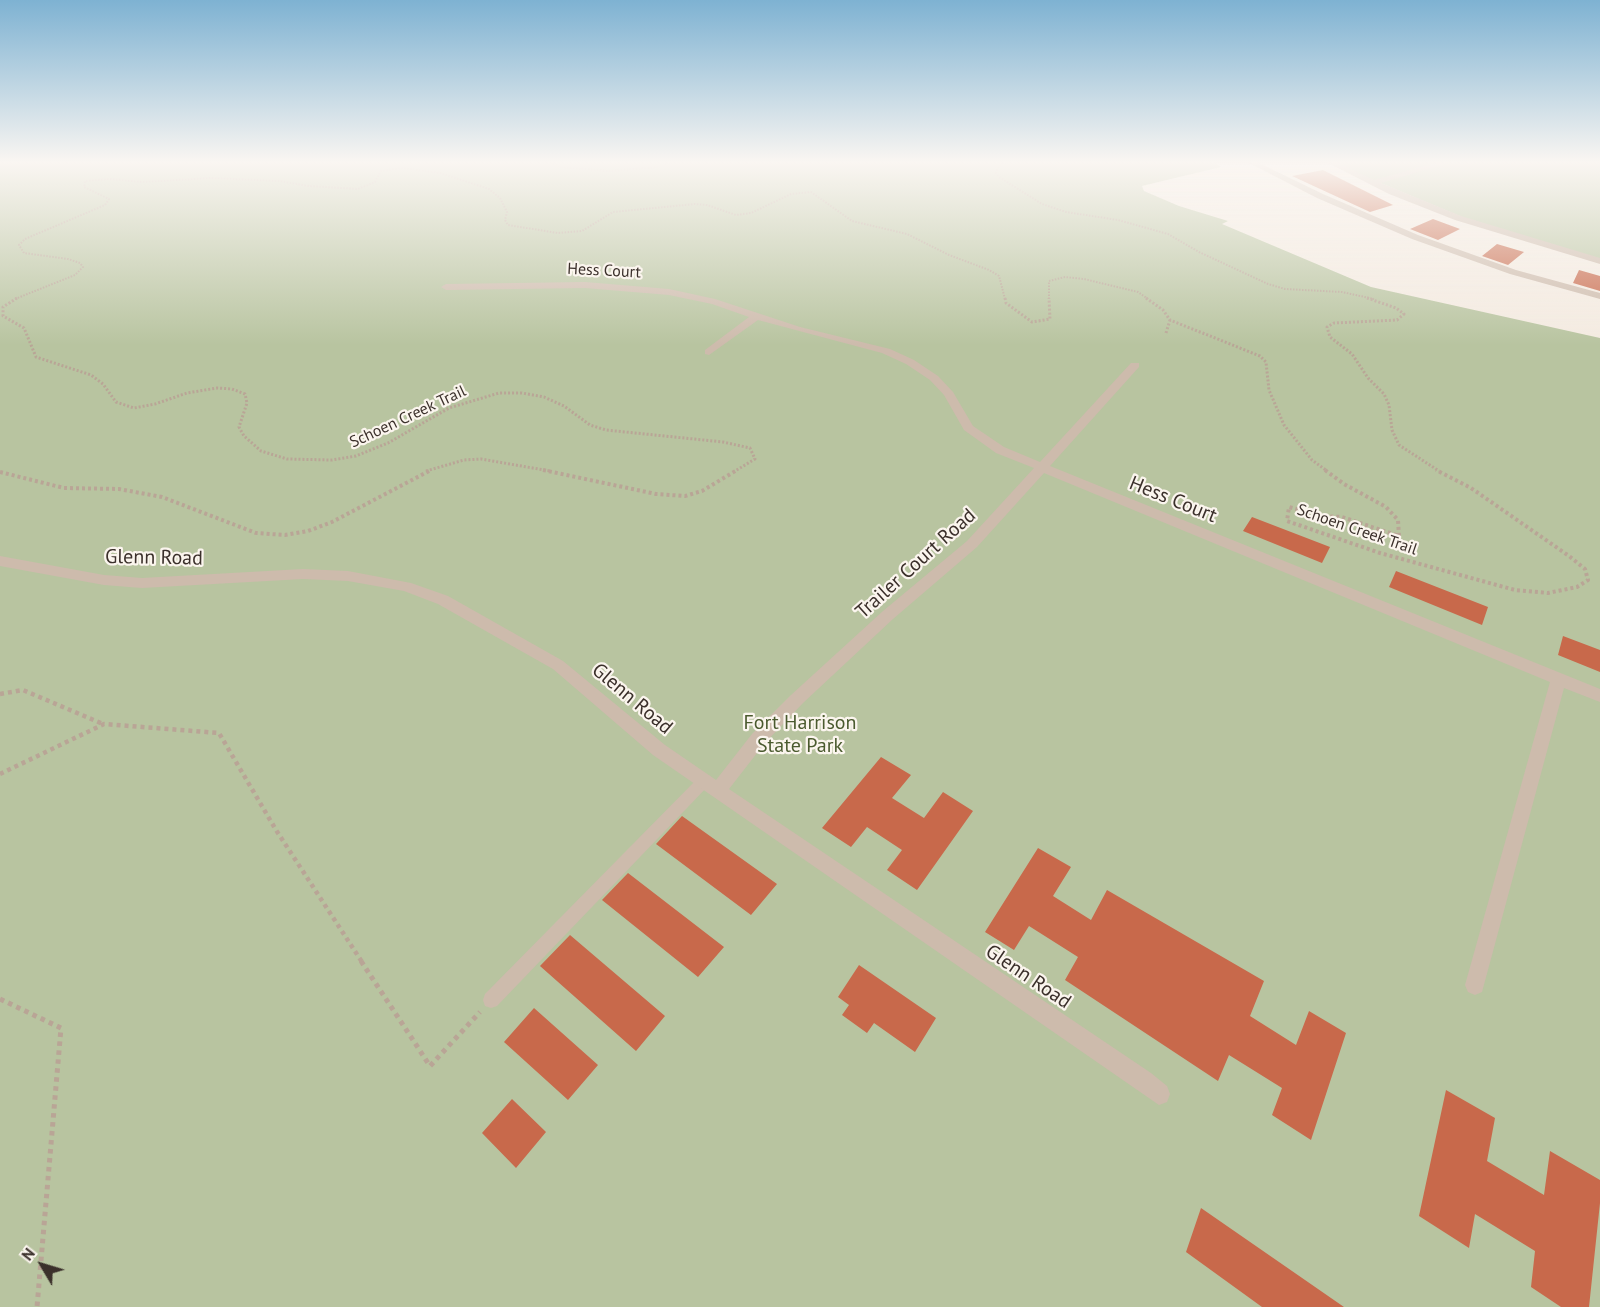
<!DOCTYPE html>
<style>
body{margin:0}
#map{position:relative;width:1600px;height:1307px;overflow:hidden;background:#f4ebe1;font-family:"PT Sans",sans-serif}
canvas{display:block}
.north{position:absolute;left:12px;top:1235px;width:60px;height:60px;-webkit-text-stroke:4px #fbf5ee;paint-order:stroke;rotate:308deg;font-size:16px;font-weight:700;line-height:24px;text-align:center;color:#3b302b}
.north::after{content:'';display:block;margin:auto;width:21px;height:27px;background:#3b302b;clip-path:polygon(50% 0,100% 100%,50% 72%,0 100%)}
</style>
<div id="map">
<canvas width="1600" height="1307"></canvas>
<div class="north">N</div>
</div>
<script>
const ctx = document.querySelector('canvas').getContext('2d');
ctx.lineJoin = 'round';
function fillPath(path, color) {
  ctx.fillStyle = color;
  ctx.fill(path, 'evenodd');
}
function poly(rows) {
  const path = new Path2D();
  for (const r of rows) {
    path.moveTo(r[0], r[1]);
    for (let i = 2; i < r.length; i += 2) path.lineTo(r[i], r[i + 1]);
  }
  return path;
}
function stroke(path, color, width, dash) {
  ctx.strokeStyle = color;
  ctx.lineWidth = width;
  ctx.lineCap = dash ? 'butt' : 'round';
  ctx.setLineDash(dash || []);
  ctx.stroke(path);
}
function write(font, color, halo, rows, align = 'center') {
  ctx.font = font + ' "PT Sans",sans-serif';
  ctx.lineWidth = 4.5;
  ctx.setLineDash([]);
  ctx.textBaseline = 'middle';
  ctx.strokeStyle = halo;
  ctx.fillStyle = color;
  for (const [text, x, y, turn = 0] of rows) {
    ctx.save();
    ctx.translate(x, y);
    ctx.rotate((+turn || 0) * Math.PI / 180);
    ctx.textAlign = isNaN(turn) ? turn : align;
    if (halo) ctx.strokeText(text, 0, 0);
    ctx.fillText(text, 0, 0);
    ctx.restore();
  }
}
const green = poly([
 [0,162,1214,162,1221,167,1142,186,1144,191,1179,206,1228,221,1222,224,1371,287,1600,338,1600,1307,0,1307],
 [1330,162,1600,162,1600,261,1498,232]
]);
const building = poly([
 [1323,170,1393,205,1370,212,1292,176],
 [1433,219,1460,229,1438,240,1410,229],
 [1497,244,1524,252,1508,265,1482,256],
 [1579,270,1600,276,1600,291,1573,283],
 [1252,517,1330,547,1322,563,1243,531],
 [1396,571,1488,607,1482,625,1389,587],
 [1563,636,1600,650,1600,672,1558,655],
 [881,757,911,775,892,798,924,818,943,792,973,811,917,890,887,870,902,850,867,827,851,847,822,828],
 [682,816,777,884,751,915,656,844],
 [1038,848,1071,867,1053,896,1091,920,1107,890,1264,981,1250,1016,1296,1045,1309,1011,1346,1033,1311,1140,1272,1115,1282,1088,1229,1055,1218,1081,1065,980,1078,957,1029,926,1014,950,985,932],
 [628,873,724,947,698,977,602,900],
 [570,935,665,1016,636,1051,540,966],
 [859,965,936,1018,915,1052,874,1023,867,1033,842,1015,849,1005,838,997],
 [534,1008,598,1065,568,1100,504,1042],
 [1446,1090,1495,1118,1487,1161,1544,1195,1550,1151,1600,1180,1600,1203,1589,1307,1561,1307,1531,1287,1535,1251,1475,1214,1469,1248,1419,1216],
 [512,1099,546,1132,516,1168,482,1133],
 [1201,1208,1344,1307,1262,1307,1186,1252]
]);
const pathFar4 = poly([
 [550,162,561,167,610,171,656,167,672,162],
 [1006,162,998,167,996,173,999,177,1042,204,1066,212,1118,220,1168,234,1199,252,1268,284,1285,289,1342,292,1374,299],
 [15,299,75,275,83,267,80,263,68,259,24,253,19,245,25,239,105,205,109,199,84,187,85,181,110,179,142,182,212,178,279,181,309,186,358,189,375,182,381,171,403,168,440,173,489,189,500,198,507,212,505,220,508,225,558,233,582,231,613,212,695,204,707,205,736,215,751,213,791,194,811,192,852,221,907,234,949,255,989,270,999,276,1005,299],
 [1049,299,1049,281,1065,277,1084,279,1138,292,1148,299]
]);
const pathFar3 = poly([
 [17,298,3,307,3,316,24,328,36,357,91,375,103,384,116,402,134,408,155,404,187,393,217,388,232,389,245,394,247,403,239,427,244,436,261,451,287,459,332,460,356,456,388,443,449,408,499,393,522,393,544,397,564,406,590,425,606,430,723,442,750,448,755,459,735,471],
 [1005,298,1006,303,1032,322,1050,319,1049,298],
 [1146,298,1163,310,1170,320,1260,356,1266,362,1269,390,1284,425,1312,460,1327,471],
 [1367,298,1396,308,1404,314,1397,320,1334,323,1327,327,1330,337,1352,354,1368,378,1384,394,1389,405,1392,430,1399,445,1439,471],
 [1166,333,1170,320],
 [426,471,464,460,481,459,550,471]
]);
const pathFar2 = poly([
 [543,470,656,494,685,496,702,491,737,470],
 [1325,470,1344,484,1386,507,1398,520,1399,536,1342,517,1321,516,1289,507,1287,521,1380,553,1515,590,1548,593,1577,587,1588,580,1585,569,1569,556,1471,488,1436,470],
 [0,472,64,488,119,489,162,497,256,533,285,535,308,531,332,522,431,470]
]);
const pathFar1 = poly([
 [0,694,23,690,103,724],
 [0,774,104,724,219,733,276,830,362,962]
]);
const path = poly([
 [361,961,430,1066,480,1012],
 [0,999,61,1028,37,1307]
]);
const lane = poly([
 [705,774,710,776,712,780,710,784,497,1006,491,1008,485,1006,483,1000,485,994,700,776,705,774]
]);
const street = poly([
 [1247,162,1257,162,1323,194,1418,235,1516,270,1600,293,1600,299,1510,274,1412,239,1317,198,1247,162],
 [1326,162,1336,162,1374,180,1439,162,1452,162,1381,183,1461,216,1600,258,1600,264,1455,220,1389,194,1326,162],
 [585,282,669,289,715,299,800,327,890,349,914,360,938,376,953,392,973,426,1004,447,1040,462,1131,363,1139,363,1139,367,1050,466,1600,689,1600,702,1564,688,1482,992,1475,995,1468,992,1465,985,1550,682,1044,473,977,547,893,619,803,703,764,744,729,789,1151,1073,1167,1086,1170,1094,1167,1102,1159,1105,653,755,553,669,438,604,404,591,348,581,303,579,142,588,104,585,0,566,0,556,104,575,142,578,303,569,348,571,411,583,448,596,563,661,665,745,716,780,752,734,791,695,883,611,967,541,1034,468,996,453,964,430,944,395,930,380,906,364,882,353,758,320,709,355,705,354,705,350,749,317,712,304,669,295,585,288,446,290,441,287,446,284,585,282]
]);
const farStreetnames = [
 ["Hess Court",604,271,3],
 ["Schoen Creek Trail",408,417,-25],
 ["Schoen Creek Trail",1357,530,19]
];
const streetNames = [
 ["Hess Court",1173,500,22],
 ["Glenn Road",154,558,1],
 ["Trailer Court Road",916,564,-42],
 ["Glenn Road",632,699,40],
 ["Glenn Road",1028,977,34]
];
const parkNames = [
 ["Fort Harrison",800,723],
 ["State Park",800,746]
];
fillPath(green, '#b8c4a0');
fillPath(building, '#c8694b');
stroke(pathFar4, '#b9a596', 2, [1.5, 1.5]);
stroke(pathFar3, '#b9a596', 3, [2, 2]);
stroke(pathFar2, '#b9a596', 4, [3, 3]);
stroke(pathFar1, '#b9a596', 4.5, [4, 4]);
stroke(path, '#b9a596', 5, [4.5, 4.5]);
fillPath(lane, '#cdbbac');
fillPath(street, '#cdbbac');
const sky = ctx.createLinearGradient(0, 0, 0, 345);
sky.addColorStop(0, '#7eb2d2');
sky.addColorStop(0.47, '#faf6f2');
sky.addColorStop(1, '#faf6f200');
ctx.fillStyle = sky;
ctx.fillRect(0, 0, 1600, 345);
write('16px', '#3b302b', '#fbf5ee', farStreetnames);
write('20px', '#3b302b', '#fbf5ee', streetNames);
write('20px', '#4a5a2e', '#fbf5ee', parkNames);
</script>
